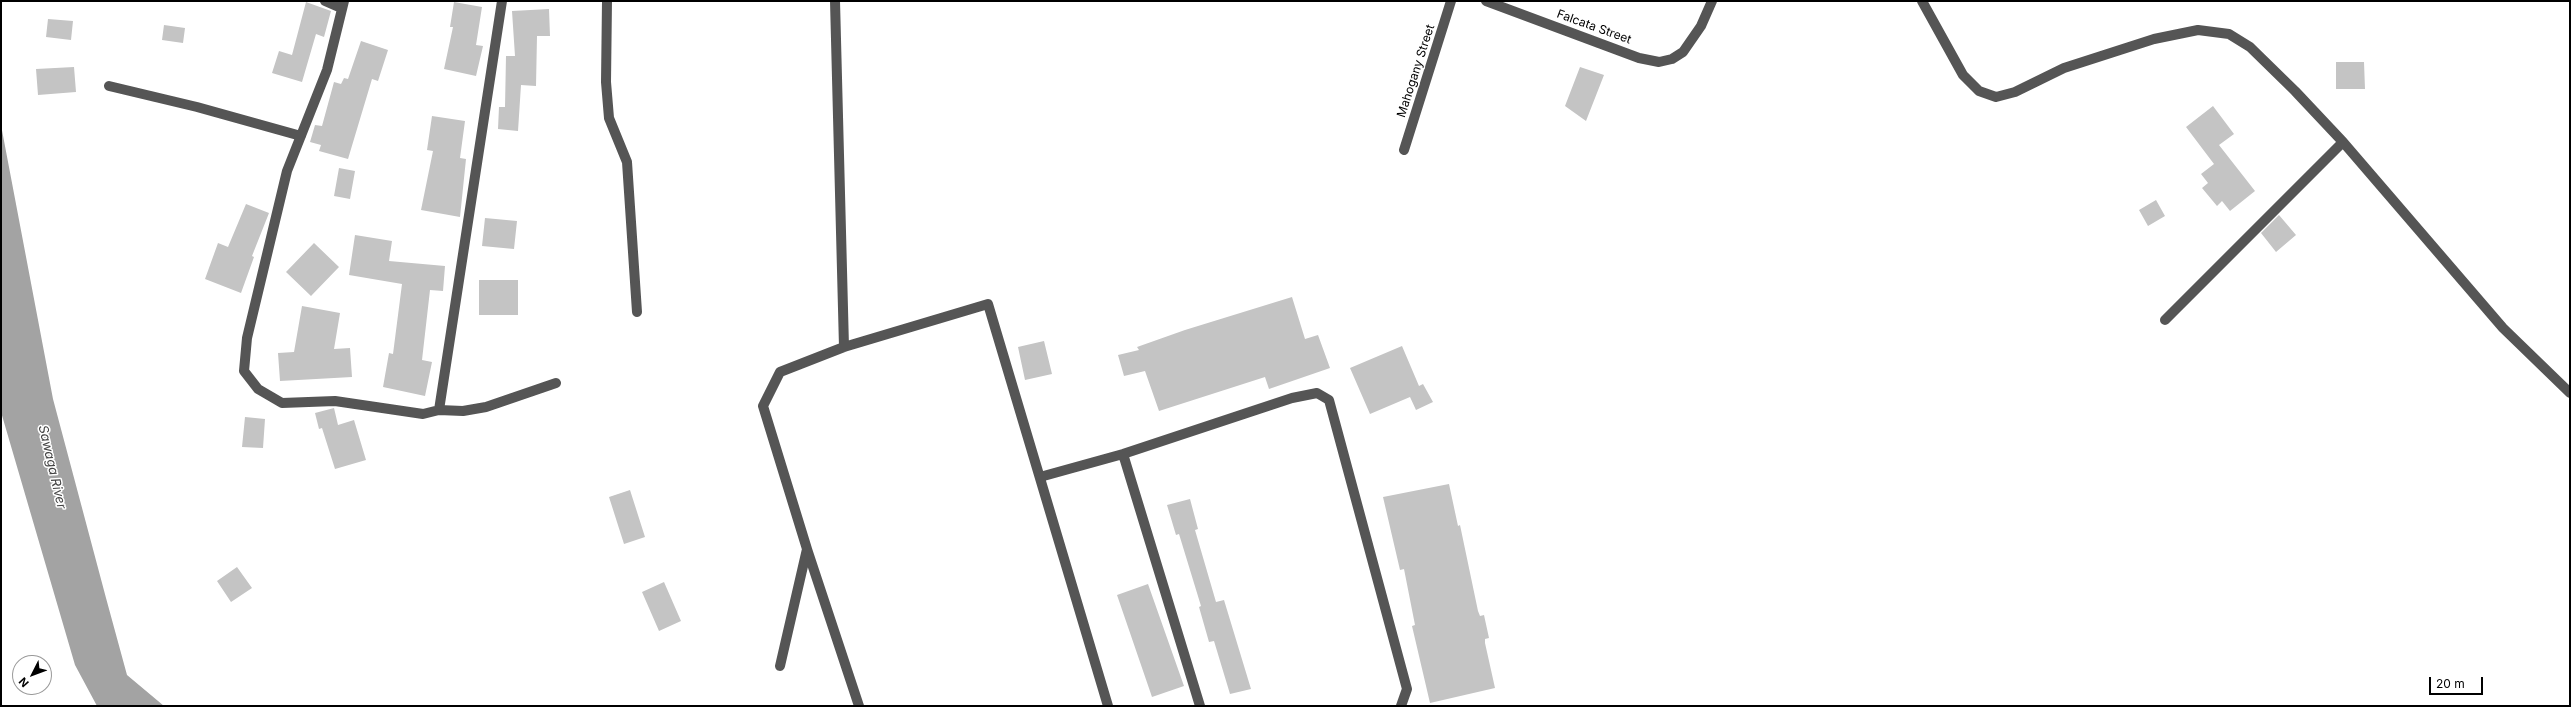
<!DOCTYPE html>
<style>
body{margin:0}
#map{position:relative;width:2571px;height:707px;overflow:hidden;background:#fff;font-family:Inter,sans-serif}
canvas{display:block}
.frame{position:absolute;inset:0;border:2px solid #000;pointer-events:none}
.north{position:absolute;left:12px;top:655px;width:40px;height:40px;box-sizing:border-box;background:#fff;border:1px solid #999;border-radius:50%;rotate:228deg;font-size:11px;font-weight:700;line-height:16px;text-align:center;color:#000}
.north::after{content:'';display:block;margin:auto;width:14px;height:18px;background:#000;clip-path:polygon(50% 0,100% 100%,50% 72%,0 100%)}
.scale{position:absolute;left:2429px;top:677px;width:54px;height:18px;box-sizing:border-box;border:2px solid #000;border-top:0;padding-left:5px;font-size:12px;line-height:14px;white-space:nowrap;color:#000;-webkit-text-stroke:3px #fff;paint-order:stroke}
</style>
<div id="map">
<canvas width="2571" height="707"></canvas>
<div class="frame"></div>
<div class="north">N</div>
<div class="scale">20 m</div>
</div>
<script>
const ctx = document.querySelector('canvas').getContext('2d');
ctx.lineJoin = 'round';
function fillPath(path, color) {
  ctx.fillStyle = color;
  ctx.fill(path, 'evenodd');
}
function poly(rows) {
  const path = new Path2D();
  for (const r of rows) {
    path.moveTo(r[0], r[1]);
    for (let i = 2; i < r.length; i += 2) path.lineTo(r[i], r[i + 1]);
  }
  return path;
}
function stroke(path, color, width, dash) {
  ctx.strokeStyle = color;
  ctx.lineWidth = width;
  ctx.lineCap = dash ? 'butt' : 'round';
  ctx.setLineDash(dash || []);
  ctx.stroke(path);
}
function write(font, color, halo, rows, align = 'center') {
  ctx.font = font + ' Inter,sans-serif';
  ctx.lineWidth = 3;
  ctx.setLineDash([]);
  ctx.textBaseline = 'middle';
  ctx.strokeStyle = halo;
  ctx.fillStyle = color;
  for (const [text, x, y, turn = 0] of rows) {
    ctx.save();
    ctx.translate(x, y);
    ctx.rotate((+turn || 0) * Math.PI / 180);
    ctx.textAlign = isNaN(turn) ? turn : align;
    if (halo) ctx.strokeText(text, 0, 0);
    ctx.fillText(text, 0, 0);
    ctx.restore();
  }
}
const water = poly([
 [1,125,53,399,106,598,127,675,164,706,97,706,75,665,1,412]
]);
const building = poly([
 [306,2,331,11,324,37,316,34,302,82,272,73,279,51,292,55],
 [454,2,482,7,476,45,483,46,476,76,444,69,453,27,450,27],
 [549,9,550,36,537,36,536,86,521,85,518,131,498,129,499,107,505,107,506,56,515,56,512,11],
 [48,19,73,21,71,40,46,37],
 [164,25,185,28,183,43,162,40],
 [361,41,388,50,378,81,372,79,348,159,319,151,321,145,310,142,315,125,322,126,334,82,341,84,344,78,348,79],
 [2336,62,2364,62,2365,89,2336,89],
 [74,67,76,92,38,95,36,69],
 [1580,67,1604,75,1586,121,1565,106],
 [2213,106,2234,134,2219,145,2255,191,2230,211,2222,201,2217,206,2202,188,2208,183,2201,174,2214,164,2186,127],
 [432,116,465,121,460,158,466,159,460,217,421,210,433,151,427,150],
 [339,168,355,171,350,199,334,196],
 [2156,200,2165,216,2148,226,2139,210],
 [246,204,269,213,252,256,254,257,241,293,205,279,218,243,228,247],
 [2279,215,2296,235,2276,252,2261,233],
 [485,218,517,221,514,249,482,246],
 [355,235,392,241,389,261,445,266,443,291,430,290,422,360,432,362,425,396,383,387,389,353,393,354,402,284,349,275],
 [314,243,339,267,311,296,286,272],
 [479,280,518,280,518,315,479,315],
 [1292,297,1305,339,1318,335,1330,368,1269,389,1265,377,1159,411,1145,371,1124,376,1118,355,1139,350,1137,347,1185,330],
 [302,306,340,313,334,349,350,348,352,377,280,381,278,353,294,352],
 [1044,341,1052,374,1025,380,1018,347],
 [1402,346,1419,386,1423,384,1433,402,1416,410,1410,397,1370,414,1350,368],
 [334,408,338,425,354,420,366,460,335,469,322,428,319,429,315,413],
 [245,417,265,419,263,448,242,447],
 [1449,484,1458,526,1460,525,1478,611,1480,616,1484,615,1489,638,1485,639,1485,643,1495,688,1430,703,1412,626,1415,625,1404,569,1400,570,1383,497],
 [630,490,645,537,624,544,609,497],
 [1190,499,1198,529,1195,530,1216,602,1224,600,1251,689,1230,694,1214,641,1209,642,1199,607,1201,606,1179,534,1176,535,1167,505],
 [237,567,252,588,231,602,217,581],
 [664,582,681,621,659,631,642,592],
 [1148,584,1184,686,1152,697,1117,595]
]);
const minor = poly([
 [325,1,341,8],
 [344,1,327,70,287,171,247,338,244,371,258,389,282,403,335,401,423,414,439,410,463,411,486,407,556,383],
 [607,1,606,82,609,118,627,162,637,312],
 [835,1,844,347],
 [1486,1,1639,58,1659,62,1672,59,1683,52,1701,26,1712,1],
 [1922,1,1963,75,1979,91,1996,97,2015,92,2064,68,2154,39,2198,30,2229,34,2250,47,2295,91,2343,142,2503,328,2570,393],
 [109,86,197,107,301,136],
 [1404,150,1451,1],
 [2165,320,2343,142],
 [439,410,502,1],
 [1123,454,1200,706],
 [1040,477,1123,454,1292,398,1317,393,1329,400,1407,689,1401,706],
 [807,549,859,706],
 [780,666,807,549,763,406,780,372,844,347,988,304,1108,706]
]);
const streetNames = [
 ["Falcata Street",1594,27,20],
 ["Mahogany Street",1416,71,-72]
];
const waterNames = [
 ["Sawaga River",52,467,77]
];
fillPath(water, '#a3a3a3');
fillPath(building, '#c4c4c4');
stroke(minor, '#555', 10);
write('12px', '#000', '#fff', streetNames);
write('italic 13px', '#444', '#fff', waterNames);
</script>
